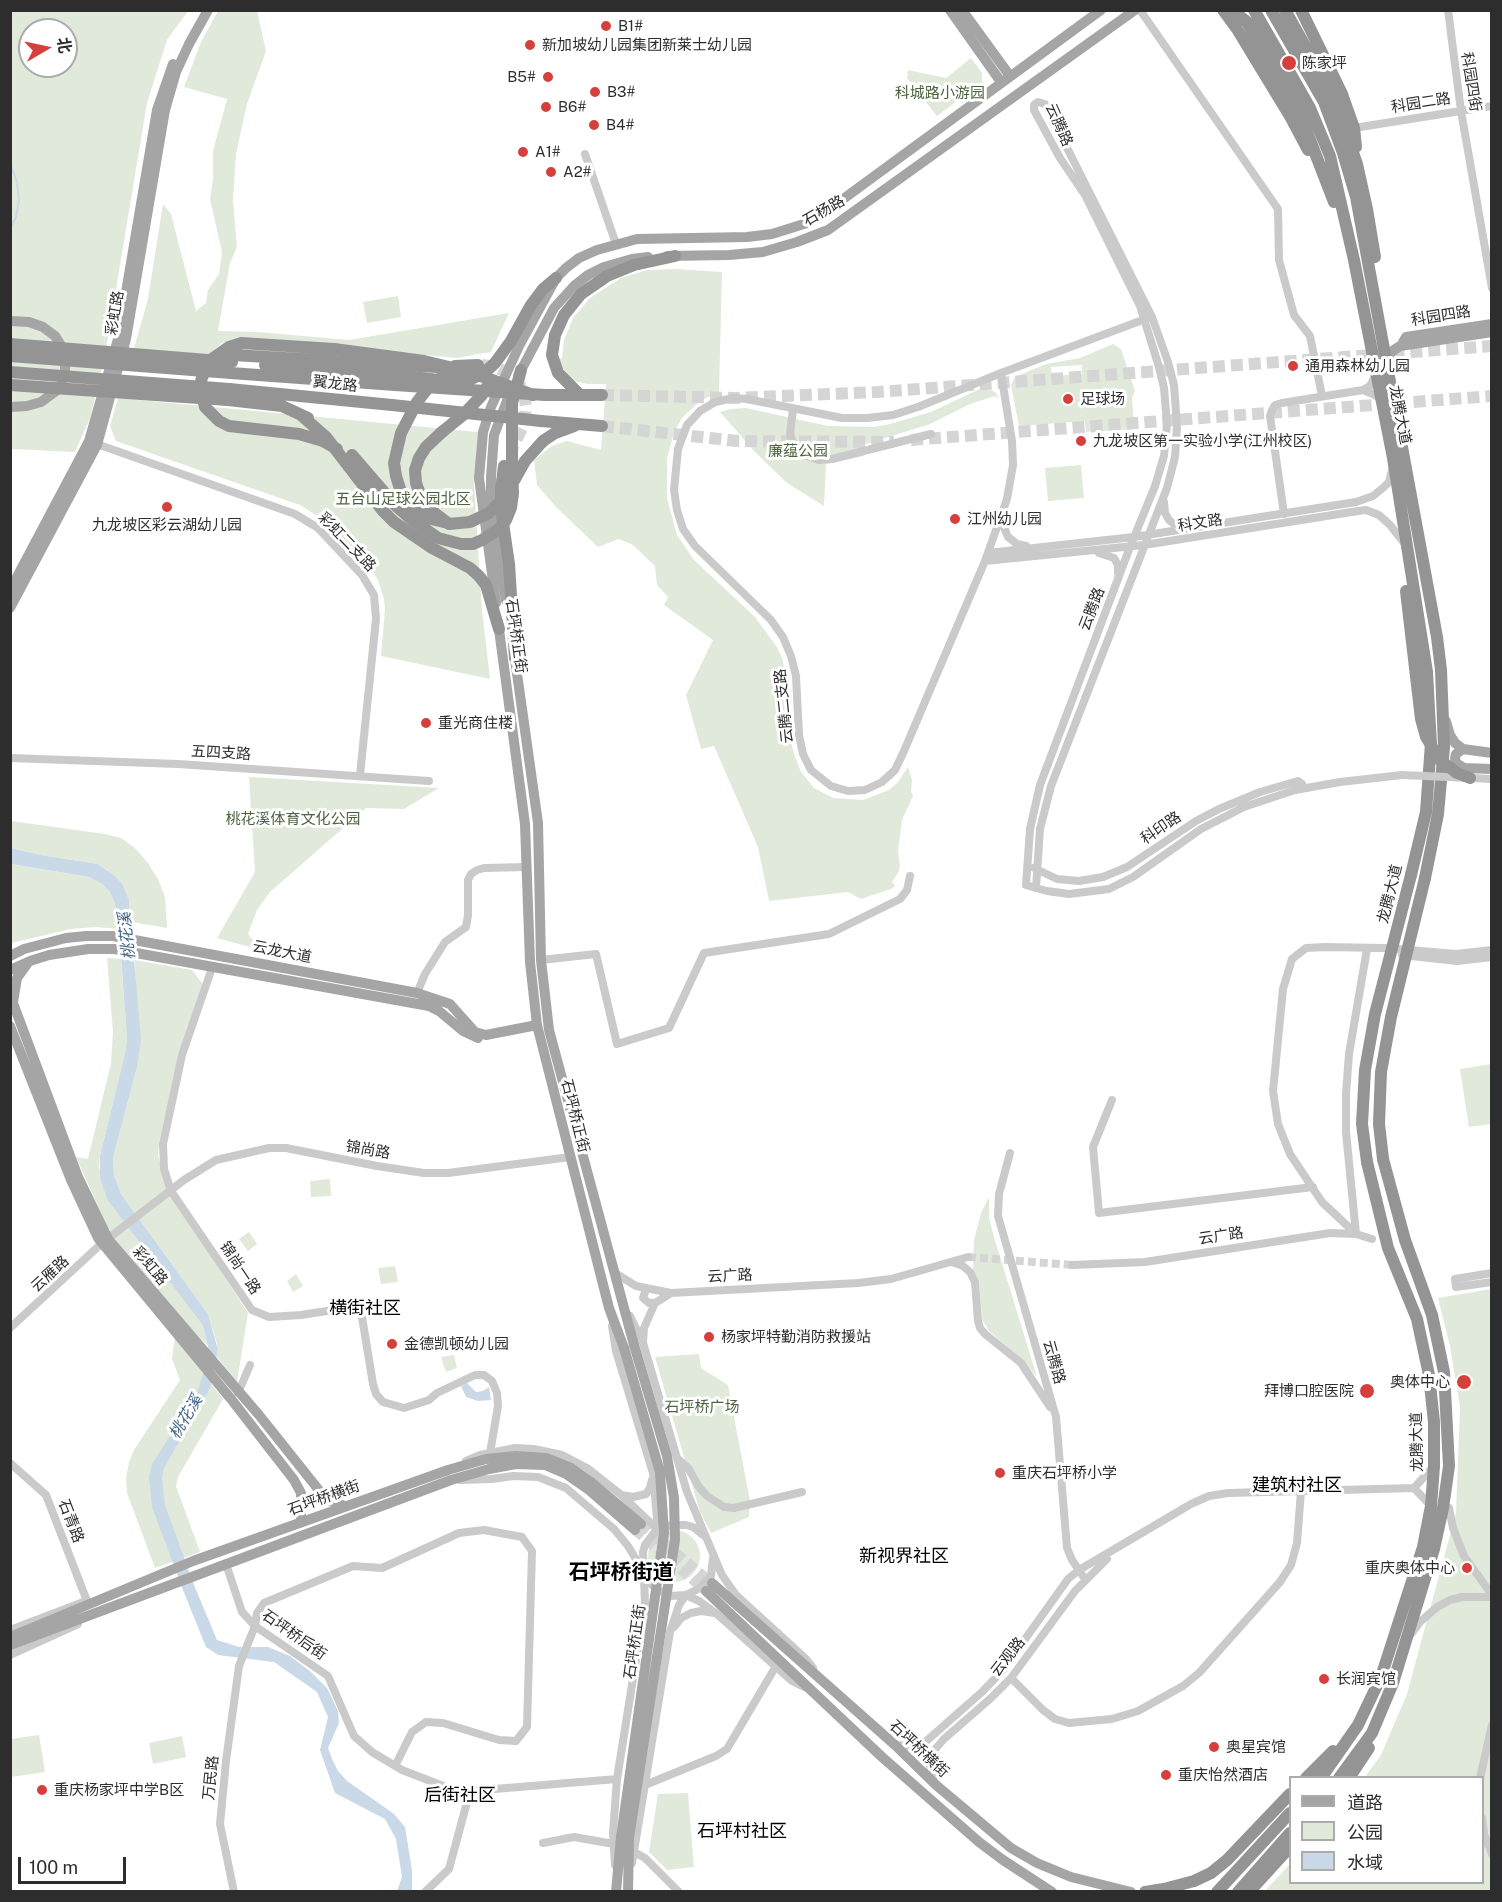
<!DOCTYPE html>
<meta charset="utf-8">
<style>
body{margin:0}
#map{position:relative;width:1502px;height:1902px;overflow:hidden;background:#fff;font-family:"Public Sans","Noto Sans SC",sans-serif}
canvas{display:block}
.frame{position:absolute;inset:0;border:12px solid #2d2d2d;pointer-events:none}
.legend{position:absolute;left:1289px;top:1776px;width:195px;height:108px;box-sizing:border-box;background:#fff;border:2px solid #ababab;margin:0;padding:8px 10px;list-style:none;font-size:18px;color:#2d2d2d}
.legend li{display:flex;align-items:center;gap:12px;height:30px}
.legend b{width:30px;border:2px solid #ababab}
.north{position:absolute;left:18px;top:18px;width:60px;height:60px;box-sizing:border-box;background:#fff;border:2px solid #ababab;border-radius:50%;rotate:81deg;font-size:16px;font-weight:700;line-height:24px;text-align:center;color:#2d2d2d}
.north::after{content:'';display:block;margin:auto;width:21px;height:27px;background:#d6403c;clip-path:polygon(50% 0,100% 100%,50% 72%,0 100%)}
.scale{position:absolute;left:18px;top:1857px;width:108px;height:27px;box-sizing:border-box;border:3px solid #2d2d2d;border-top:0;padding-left:8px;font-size:18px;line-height:21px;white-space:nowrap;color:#2d2d2d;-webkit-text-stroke:4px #fff;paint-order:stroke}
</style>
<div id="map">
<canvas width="1502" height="1902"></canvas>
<div class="frame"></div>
<ul class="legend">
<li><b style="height:8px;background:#a5a5a5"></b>道路</li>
<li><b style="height:16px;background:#e1e9db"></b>公园</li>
<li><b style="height:16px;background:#c9d9e8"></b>水域</li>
</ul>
<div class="north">北</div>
<div class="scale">100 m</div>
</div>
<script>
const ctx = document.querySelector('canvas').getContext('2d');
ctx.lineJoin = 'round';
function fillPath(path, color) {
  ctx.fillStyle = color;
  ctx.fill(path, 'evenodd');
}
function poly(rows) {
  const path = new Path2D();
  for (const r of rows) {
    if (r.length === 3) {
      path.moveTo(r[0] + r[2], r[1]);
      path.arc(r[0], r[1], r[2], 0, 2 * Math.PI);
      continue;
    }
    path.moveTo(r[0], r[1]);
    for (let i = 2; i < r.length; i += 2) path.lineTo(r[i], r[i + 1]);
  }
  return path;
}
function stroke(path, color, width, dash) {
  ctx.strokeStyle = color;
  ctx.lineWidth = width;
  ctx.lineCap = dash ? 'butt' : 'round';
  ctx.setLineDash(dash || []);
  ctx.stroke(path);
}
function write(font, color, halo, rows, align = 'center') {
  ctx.font = font + ' "Public Sans","Noto Sans SC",sans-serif';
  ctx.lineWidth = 6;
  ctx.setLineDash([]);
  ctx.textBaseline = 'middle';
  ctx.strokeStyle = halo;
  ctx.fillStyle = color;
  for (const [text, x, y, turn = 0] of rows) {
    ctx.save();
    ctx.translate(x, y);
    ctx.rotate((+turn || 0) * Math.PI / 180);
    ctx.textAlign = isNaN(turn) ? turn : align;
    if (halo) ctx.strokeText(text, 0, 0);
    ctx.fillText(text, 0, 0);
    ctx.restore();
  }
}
const green = poly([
 [10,11,188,11,167,40,147,103,105,355,90,418,75,452,11,449],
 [30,30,66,30,66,66,30,66],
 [218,11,257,11,266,51,247,104,236,154,233,201,237,247,230,263,218,331,258,332,349,340,509,313,491,352,456,358,238,337,222,343,200,362,131,359,148,299,163,204,171,214,196,311,206,303,208,290,219,274,222,252,210,199,213,179,213,151,227,99,184,87,201,42],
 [971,58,982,73,982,82,937,116,907,78,908,70,946,78],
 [675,269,722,272,719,392,700,401,682,418,674,432,667,459,667,498,677,535,694,560,755,617,777,647,782,658,788,685,790,737,794,754,801,772,814,788,833,798,863,800,889,790,898,782,908,767,912,780,911,791,913,796,902,820,898,851,900,866,898,873,892,882,895,886,891,889,861,899,848,892,769,901,758,847,714,746,701,749,686,695,713,640,664,605,668,597,657,585,655,566,633,545,619,539,598,547,556,507,537,485,534,460,552,446,567,441,601,450,606,384,587,384,574,381,565,372,558,359,562,358,564,340,573,318,590,298,621,278,647,270],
 [398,296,401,317,367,323,363,302],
 [1113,344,1121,349,1135,391,1132,398,1134,429,1086,432,1085,421,1019,426,1011,385,1015,377,1046,364,1080,358],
 [1082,365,1082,374,1052,376,1051,367],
 [984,387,995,392,999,399,995,396,970,404,930,424,863,445,864,456,826,464,824,506,787,483,755,452,720,412,731,409,746,408,828,426,874,427,890,424,931,412],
 [118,398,478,432,474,484,482,610,490,679,381,656,385,609,384,599,378,580,373,572,322,519,300,505,116,441,110,426],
 [1081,465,1084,498,1048,501,1045,468],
 [249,777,439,788,404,809,366,808,270,892,257,910,248,934,261,950,217,938,255,872],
 [11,821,105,834,121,838,135,848,148,863,158,879,165,897,167,928,132,922,129,900,123,885,107,870,98,864,41,855,11,848],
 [11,864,89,877,102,884,110,892,115,904,119,929,96,927,71,929,11,943],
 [107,958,121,959,127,1039,125,1053,100,1156,99,1167,108,1201,198,1319,203,1326,208,1346,184,1322,118,1244,106,1224,76,1157,88,1159,111,1063,113,1032],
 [135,960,192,970,202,983,202,988,179,1054,159,1143,158,1155,164,1181,176,1202,248,1313,237,1382,217,1357,217,1344,208,1314,121,1194,114,1175,113,1158,137,1067],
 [1491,1064,1491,1124,1469,1127,1460,1069],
 [330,1179,331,1196,311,1197,310,1181],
 [989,1197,989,1218,994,1237,1037,1377,1021,1359,989,1331,982,1319,979,1281,973,1270,974,1240,981,1213],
 [249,1232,257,1244,248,1251,239,1239],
 [395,1266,398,1282,381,1284,378,1268],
 [296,1274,303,1286,293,1292,287,1281],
 [1491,1289,1491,1891,1264,1892,1290,1864,1290,1882,1482,1882,1482,1778,1365,1777,1381,1755,1407,1694,1456,1513,1460,1407,1450,1346,1438,1298],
 [175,1338,223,1399,178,1477,176,1486,200,1552,155,1568,127,1493,126,1478,129,1462,134,1450,180,1380,172,1359],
 [699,1354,701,1368,728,1385,750,1501,749,1517,711,1533,700,1512,655,1357],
 [454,1355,457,1368,446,1372,441,1357],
 [674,1556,26],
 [39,1735,45,1772,11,1777,11,1739],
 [182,1736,186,1757,153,1764,149,1743],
 [688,1793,694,1867,667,1870,649,1852,658,1794]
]);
const water = poly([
 [11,848,41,855,98,864,115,876,123,885,129,900,141,1040,137,1067,113,1158,114,1175,121,1194,208,1314,218,1350,210,1388,164,1468,162,1478,165,1505,194,1585,217,1640,239,1647,268,1647,290,1656,311,1672,327,1688,338,1711,339,1723,328,1748,332,1759,338,1771,347,1781,394,1814,405,1827,412,1870,412,1891,397,1891,402,1877,396,1839,385,1819,335,1793,320,1750,328,1717,317,1692,274,1662,218,1655,206,1647,183,1590,152,1507,149,1476,152,1464,196,1396,209,1356,208,1346,203,1326,198,1319,108,1201,100,1178,100,1156,125,1053,127,1039,119,929,115,904,110,892,102,884,89,877,11,864],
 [467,1383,476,1392,483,1391,489,1387,491,1400,478,1401,466,1397,461,1386]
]);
const stream = poly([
 [10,163,17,182,19,200,16,217,10,228]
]);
const minorTunnel = poly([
 [968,1257,1072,1265]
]);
const majorTunnel = poly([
 [641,1524,712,1583],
 [635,1530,706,1591]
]);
const highwayTunnel = poly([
 [482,365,496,367,511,375,523,389,526,406,524,424,511,451],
 [602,395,736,398,878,392,1492,346],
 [602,426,737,441,894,442],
 [911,440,1492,396]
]);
const minor = poly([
 [1140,10,1278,209,1279,260,1294,315,1310,336,1322,396],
 [1448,10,1461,111,1492,288],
 [1354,128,1492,106],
 [585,154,616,244],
 [1001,373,1012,441,1013,465,1007,499,985,561,904,751,895,770,882,782,865,790,848,791,831,786,811,770,803,754,799,735,796,676,791,656,783,637,771,620,695,546,683,529,677,510,674,490,678,449,687,425,700,411,715,402,733,398,747,399,842,418,867,418,893,415,918,407,1001,373,1148,318],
 [1376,374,1370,386,1363,390,1375,395,1381,400],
 [793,409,790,434,794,446,804,455,819,460,832,459,931,434],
 [94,443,295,514,318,528,362,575,374,595,376,619,360,775],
 [1164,502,1165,513,1169,520,1175,525,1185,527],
 [1284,514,1270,416,1272,410,1275,405,1282,403,1363,390],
 [1004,518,1003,525,1008,537,1017,544,1026,546],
 [988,553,1134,537,1356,502,1373,496,1384,487,1389,482,1392,470],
 [1099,553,1114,558,1118,565,1118,573],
 [985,561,1144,545,1358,511,1366,510,1379,515,1390,525,1405,544],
 [10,758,178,764,429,781],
 [1034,868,1057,879,1079,881,1103,877,1127,867,1196,821,1219,809,1260,792,1298,781,1302,784,1296,790],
 [1036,888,1040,829,1051,786,1167,488,1175,457,1177,426,1174,385,1168,362,1152,317,1045,104,1038,102,1034,105,1034,110,1060,158,1085,195,1140,306,1159,367,1164,388,1167,424,1164,456,1155,486,1130,547,1040,785,1030,829,1026,885,1036,888,1047,891,1069,894,1109,889,1133,877,1201,829,1244,807,1295,790,1340,782,1402,775],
 [1402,955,1457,961,1492,957],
 [541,960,596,954,617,1044,669,1028,704,953,829,934,900,899,907,890,910,876],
 [212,968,182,1055,163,1144,164,1169,171,1191,252,1310,269,1317,301,1315,353,1307,359,1310,362,1317,373,1384,376,1394,383,1402,404,1408,429,1400,437,1393,475,1375,484,1375,492,1381,497,1393,498,1406,490,1453],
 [417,993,425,974,445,942,466,927,468,915,468,880,471,874,477,870,484,868,527,867],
 [1112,1100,1093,1147,1099,1213,1313,1187],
 [1010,1153,999,1194,998,1216,1056,1417,1067,1548,1072,1560,1085,1579],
 [1356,1234,1322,1202,1290,1154,1278,1124,1273,1091,1283,989,1292,959,1306,948,1325,947,1385,948,1456,954,1492,950],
 [1356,1234,1346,1132,1346,1094,1349,1054,1367,949],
 [952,1262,963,1266,970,1272,975,1282,978,1321,980,1328,985,1334,1021,1363,1050,1407],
 [1072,1265,1145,1262,1330,1233,1356,1234,1372,1239],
 [615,1273,636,1286,671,1293,655,1303,644,1328,643,1342],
 [1492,1273,1455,1279,1456,1287,1492,1282],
 [646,1289,643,1298,649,1303,655,1303],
 [671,1293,858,1283,891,1279,968,1257],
 [630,1316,643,1343,687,1492,722,1575,736,1595,806,1659,813,1668],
 [612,1326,616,1351,653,1473,658,1530],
 [10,1328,101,1244,184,1180,216,1160,269,1148,286,1148,377,1166,424,1173,448,1173,570,1157],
 [238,1393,250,1365],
 [678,1459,688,1468,699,1487,707,1496,724,1507,734,1508,802,1492],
 [466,1461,480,1455,515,1448,534,1449,562,1455,587,1468,620,1494,658,1530],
 [10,1463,46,1495,87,1601],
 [461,1480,492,1479,513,1476,538,1477,566,1488,614,1529,628,1546,650,1583,656,1589,670,1596,686,1595,700,1588,711,1576,713,1558],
 [621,1495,633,1497,646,1494,650,1488,652,1480],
 [1431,1506,1414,1488,1434,1466],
 [1449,1508,1453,1528,1464,1556,1492,1595],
 [226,1564,242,1612,255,1626,328,1676,354,1736,372,1752,402,1770,446,1787,470,1791,617,1779],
 [686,1595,699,1601,717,1614,792,1681,804,1687],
 [674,1627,681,1618,691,1613,701,1611,715,1613],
 [10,1630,86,1601],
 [1411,1634,1420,1622,1437,1607,1450,1600,1462,1597,1492,1597],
 [10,1655,78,1624],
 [1011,1678,1043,1710,1055,1719,1069,1723,1112,1719,1138,1711,1183,1686,1199,1673,1280,1582,1291,1565,1297,1543,1301,1491],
 [895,1745,912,1746,924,1743,982,1692,1003,1670,1068,1579,1079,1570,1191,1504,1209,1496,1228,1493,1414,1488],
 [1480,1778,1492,1725],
 [934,1782,929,1763,931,1754,944,1739,991,1698,1011,1678,1075,1591,1107,1559],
 [645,1785,716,1756,727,1749,776,1666],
 [1482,1818,1484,1834,1492,1854],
 [543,1843,574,1837,614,1844],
 [634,1852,645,1858,679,1892],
 [632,1863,670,1632,679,1605,686,1595],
 [615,1865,613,1833,617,1779,645,1603,643,1552,645,1545,654,1533,670,1525,686,1525,693,1527,703,1535],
 [234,1892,220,1824,226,1761,239,1666,255,1626,257,1613,264,1603,353,1566,382,1568,459,1533,484,1530,522,1537,532,1551,527,1727,516,1741,499,1740,443,1723,426,1722,412,1732,395,1766],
 [425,1892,449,1869,470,1791]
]);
const major = poly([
 [950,10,1001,82],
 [962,10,1010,76],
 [667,256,729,255,763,252,797,242,828,230,1135,10],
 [10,321,29,322,43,327,55,336,62,347,65,357,65,372,60,388,41,402,27,406,10,407],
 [1408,344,1403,342,1406,337,1492,324],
 [1387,365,1391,352,1400,346,1492,332],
 [518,376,554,308,574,286,588,275,604,267,632,259,648,257],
 [10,590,89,441,118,339,157,110,173,64],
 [506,601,491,497,491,477,494,435,511,390],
 [496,603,479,478,483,432,491,407,520,344,556,278,566,268,579,258,597,250,637,239,747,237,772,234,807,223,820,216,1101,10],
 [10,608,97,445,126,339,165,110,176,72,189,44,208,10],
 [498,622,525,824,530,962,537,1025,609,1308,624,1348],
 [514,652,538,823,541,960,549,1030,634,1345],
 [1446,721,1450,735,1455,743,1463,749,1492,753],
 [1463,749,1456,754,1455,758,1456,763,1464,768],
 [1450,775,1464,768,1492,769],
 [10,956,24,949,66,938,86,936,113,936,417,993,450,1004,475,1032,486,1035,537,1025],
 [10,970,30,961,49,955,88,949,114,949,429,1006,439,1011,463,1031,478,1038],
 [10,995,78,1177,108,1239,259,1415,326,1499,344,1506],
 [13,1002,17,978,27,964],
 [10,1026,71,1180,98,1238,231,1399,294,1480,301,1493,301,1522],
 [712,1583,895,1745,936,1785,1011,1848,1037,1863,1071,1877,1131,1892],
 [706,1591,882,1757,979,1842,1003,1860,1052,1892],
 [10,1637,193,1561,448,1470,486,1459,516,1456,546,1458,571,1468,591,1482,641,1524],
 [10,1645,451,1480,489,1469,516,1464,545,1465,566,1474,589,1490,635,1530],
 [616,1892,621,1837],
 [628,1892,629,1838]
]);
const highway = poly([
 [1223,10,1237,29,1291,118,1308,150],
 [1232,10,1247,22,1300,114,1334,202],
 [1254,10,1310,108,1330,156,1354,260,1393,458,1427,672,1429,710,1431,743,1426,812,1411,875],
 [1271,10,1324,102,1343,153,1356,197,1437,637,1441,670,1444,747,1438,814,1425,878],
 [1285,10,1334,98,1357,164,1367,209,1375,257],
 [1301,10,1342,94,1354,128,1356,147],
 [334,349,241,343,229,347,212,359,202,377,200,387,205,407,219,421,229,426,299,434,323,441,337,449],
 [233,355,437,367],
 [265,365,396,375],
 [455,366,478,365],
 [231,373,395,385],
 [471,379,484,373,495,363,511,341,531,305,543,289,556,278],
 [229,389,392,405],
 [545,395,602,395],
 [580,395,558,373,552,355,555,335,564,315,581,294,607,276,634,265,675,256],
 [228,400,282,406,308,418],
 [301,415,326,437,383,511,394,522,432,548,470,568,479,576,486,585,499,629],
 [541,421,602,426],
 [442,432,463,415,482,395,488,385],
 [543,441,555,433,574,426],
 [504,466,501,490,501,509,509,564,515,658],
 [512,468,512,403,521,370],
 [448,523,427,518,407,502,401,492,396,476,394,463,401,433,417,402,431,384,447,374,463,368],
 [1306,1778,1333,1751],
 [1321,1778,1358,1725,1381,1677,1423,1547,1431,1506,1434,1466,1434,1422,1429,1375,1417,1319,1388,1248,1367,1162],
 [1339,1778,1372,1733,1393,1683,1434,1549,1443,1508,1449,1466,1444,1372,1432,1315,1405,1240,1383,1159],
 [1349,1778,1369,1748],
 [1145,1892,1164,1889,1194,1881,1211,1873,1227,1860,1290,1794],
 [1217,1892,1290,1813],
 [1238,1892,1290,1833],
 [1249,1892,1290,1847]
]);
const minorBridge = poly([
 [1402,775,1492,779]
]);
const majorBridge = poly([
 [621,1837,664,1533,660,1472,624,1348],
 [629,1838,675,1540,674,1498,667,1456,634,1345]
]);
const highwayBridge = poly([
 [10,344,232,362],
 [334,349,424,361,470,372,533,395],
 [10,356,231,373],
 [10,372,229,389],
 [396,375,447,381,469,380],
 [10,385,228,400],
 [395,385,545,395],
 [392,405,541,421],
 [442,432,426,447,419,458,415,470,416,483,421,497,428,508,449,524,470,522,489,513,506,495,525,461,543,441],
 [352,455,396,506,412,520,438,538,461,544,473,544,482,540,499,529,506,520,511,508,513,493,512,468],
 [1406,591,1421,719,1426,737,1440,760,1457,773,1470,778],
 [1383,1159,1379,1124,1381,1072,1391,1017,1425,878],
 [1367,1162,1362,1124,1365,1070,1375,1014,1411,875]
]);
const markers = [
 [606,26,6,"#d6403c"],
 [530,45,6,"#d6403c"],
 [1289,63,8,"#d6403c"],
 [548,77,6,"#d6403c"],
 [595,92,6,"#d6403c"],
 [546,107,6,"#d6403c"],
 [594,125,6,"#d6403c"],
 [523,152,6,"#d6403c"],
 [551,172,6,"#d6403c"],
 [1293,366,6,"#d6403c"],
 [1068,399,6,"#d6403c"],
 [1081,441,6,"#d6403c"],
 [167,507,6,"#d6403c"],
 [955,519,6,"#d6403c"],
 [426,723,6,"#d6403c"],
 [709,1337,6,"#d6403c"],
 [392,1344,6,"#d6403c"],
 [1464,1382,8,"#d6403c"],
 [1367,1391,8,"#d6403c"],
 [1000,1473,6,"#d6403c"],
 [1467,1568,6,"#d6403c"],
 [1324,1679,6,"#d6403c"],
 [1214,1747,6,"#d6403c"],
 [1166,1775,6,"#d6403c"],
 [42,1790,6,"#d6403c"]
];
const poiNames = [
 ["B1#",618,26],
 ["新加坡幼儿园集团新莱士幼儿园",542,45],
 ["陈家坪",1302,63],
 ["B5#",536,77,"right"],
 ["B3#",607,92],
 ["B6#",558,107],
 ["B4#",606,125],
 ["A1#",535,152],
 ["A2#",563,172],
 ["通用森林幼儿园",1305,366],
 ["足球场",1080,399],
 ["九龙坡区第一实验小学(江州校区)",1093,441],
 ["江州幼儿园",967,519],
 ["九龙坡区彩云湖幼儿园",167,525,"center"],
 ["重光商住楼",438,723],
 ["杨家坪特勤消防救援站",721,1337],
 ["金德凯顿幼儿园",404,1344],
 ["奥体中心",1450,1382,"right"],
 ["拜博口腔医院",1354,1391,"right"],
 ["重庆石坪桥小学",1012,1473],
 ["重庆奥体中心",1455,1568,"right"],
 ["长润宾馆",1336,1679],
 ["奥星宾馆",1226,1747],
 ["重庆怡然酒店",1178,1775],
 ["重庆杨家坪中学B区",54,1790]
];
const streetNames = [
 ["科园四街",1471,82,81],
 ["科园二路",1421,103,-9],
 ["云腾路",1059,125,66],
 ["石杨路",824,211,-30],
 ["彩虹路",115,313,-80],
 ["科园四路",1441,316,-9],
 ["翼龙路",335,384,6],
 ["龙腾大道",1400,415,79],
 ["科文路",1200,523,-9],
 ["彩虹二支路",347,542,46],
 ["云腾路",1092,609,-69],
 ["石坪桥正街",516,636,82],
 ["云腾二支路",784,706,-96],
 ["五四支路",221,753,3],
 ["科印路",1161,828,-34],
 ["龙腾大道",1390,894,-76],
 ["云龙大道",282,952,11],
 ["石坪桥正街",575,1116,76],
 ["锦尚路",368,1150,10],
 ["云广路",1221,1236,-9],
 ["彩虹路",150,1266,50],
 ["锦尚一路",240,1268,56],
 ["云雁路",50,1274,-43],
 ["云广路",730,1276,-3],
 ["云腾路",1054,1362,74],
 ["龙腾大道",1417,1442,-91],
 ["石坪桥横街",324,1498,-20],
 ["石青路",71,1521,69],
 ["石坪桥后街",294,1635,35],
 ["石坪桥正街",635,1642,-82],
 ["云观路",1008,1657,-52],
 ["石坪桥横街",919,1749,43],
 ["万民路",211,1778,-84]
];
const parkNames = [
 ["科城路小游园",940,93],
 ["廉蕴公园",798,451],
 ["五台山足球公园北区",403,499],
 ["桃花溪体育文化公园",293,819],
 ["石坪桥广场",702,1407]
];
const waterNames = [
 ["桃花溪",127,936,-96],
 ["桃花溪",186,1417,-59]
];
const quarterNames = [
 ["横街社区",365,1308],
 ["建筑村社区",1297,1485],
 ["新视界社区",904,1556],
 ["后街社区",460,1795],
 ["石坪村社区",742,1831]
];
const districtNames = [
 ["石坪桥街道",621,1573]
];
fillPath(green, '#e1e9db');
fillPath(water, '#c9d9e8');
stroke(stream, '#c9d9e8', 2);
stroke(minorTunnel, '#d5d5d5', 8, [8, 4]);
stroke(majorTunnel, '#d5d5d5', 10, [10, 5]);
stroke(highwayTunnel, '#d5d5d5', 12, [12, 6]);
stroke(minor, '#cacaca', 8);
stroke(major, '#a5a5a5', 10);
stroke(highway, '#949494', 12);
stroke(minorBridge, '#cacaca', 8);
stroke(majorBridge, '#a5a5a5', 10);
stroke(highwayBridge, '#949494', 12);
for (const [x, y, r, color] of markers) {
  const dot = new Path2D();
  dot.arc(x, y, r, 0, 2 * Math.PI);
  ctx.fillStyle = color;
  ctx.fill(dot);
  stroke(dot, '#fff', 2);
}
write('15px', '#2d2d2d', '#fff', poiNames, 'left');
write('15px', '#2d2d2d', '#fff', streetNames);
write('15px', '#4c643e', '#fff', parkNames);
write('italic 16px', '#426688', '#fff', waterNames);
write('18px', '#000', '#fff', quarterNames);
write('bold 21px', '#000', '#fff', districtNames);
</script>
